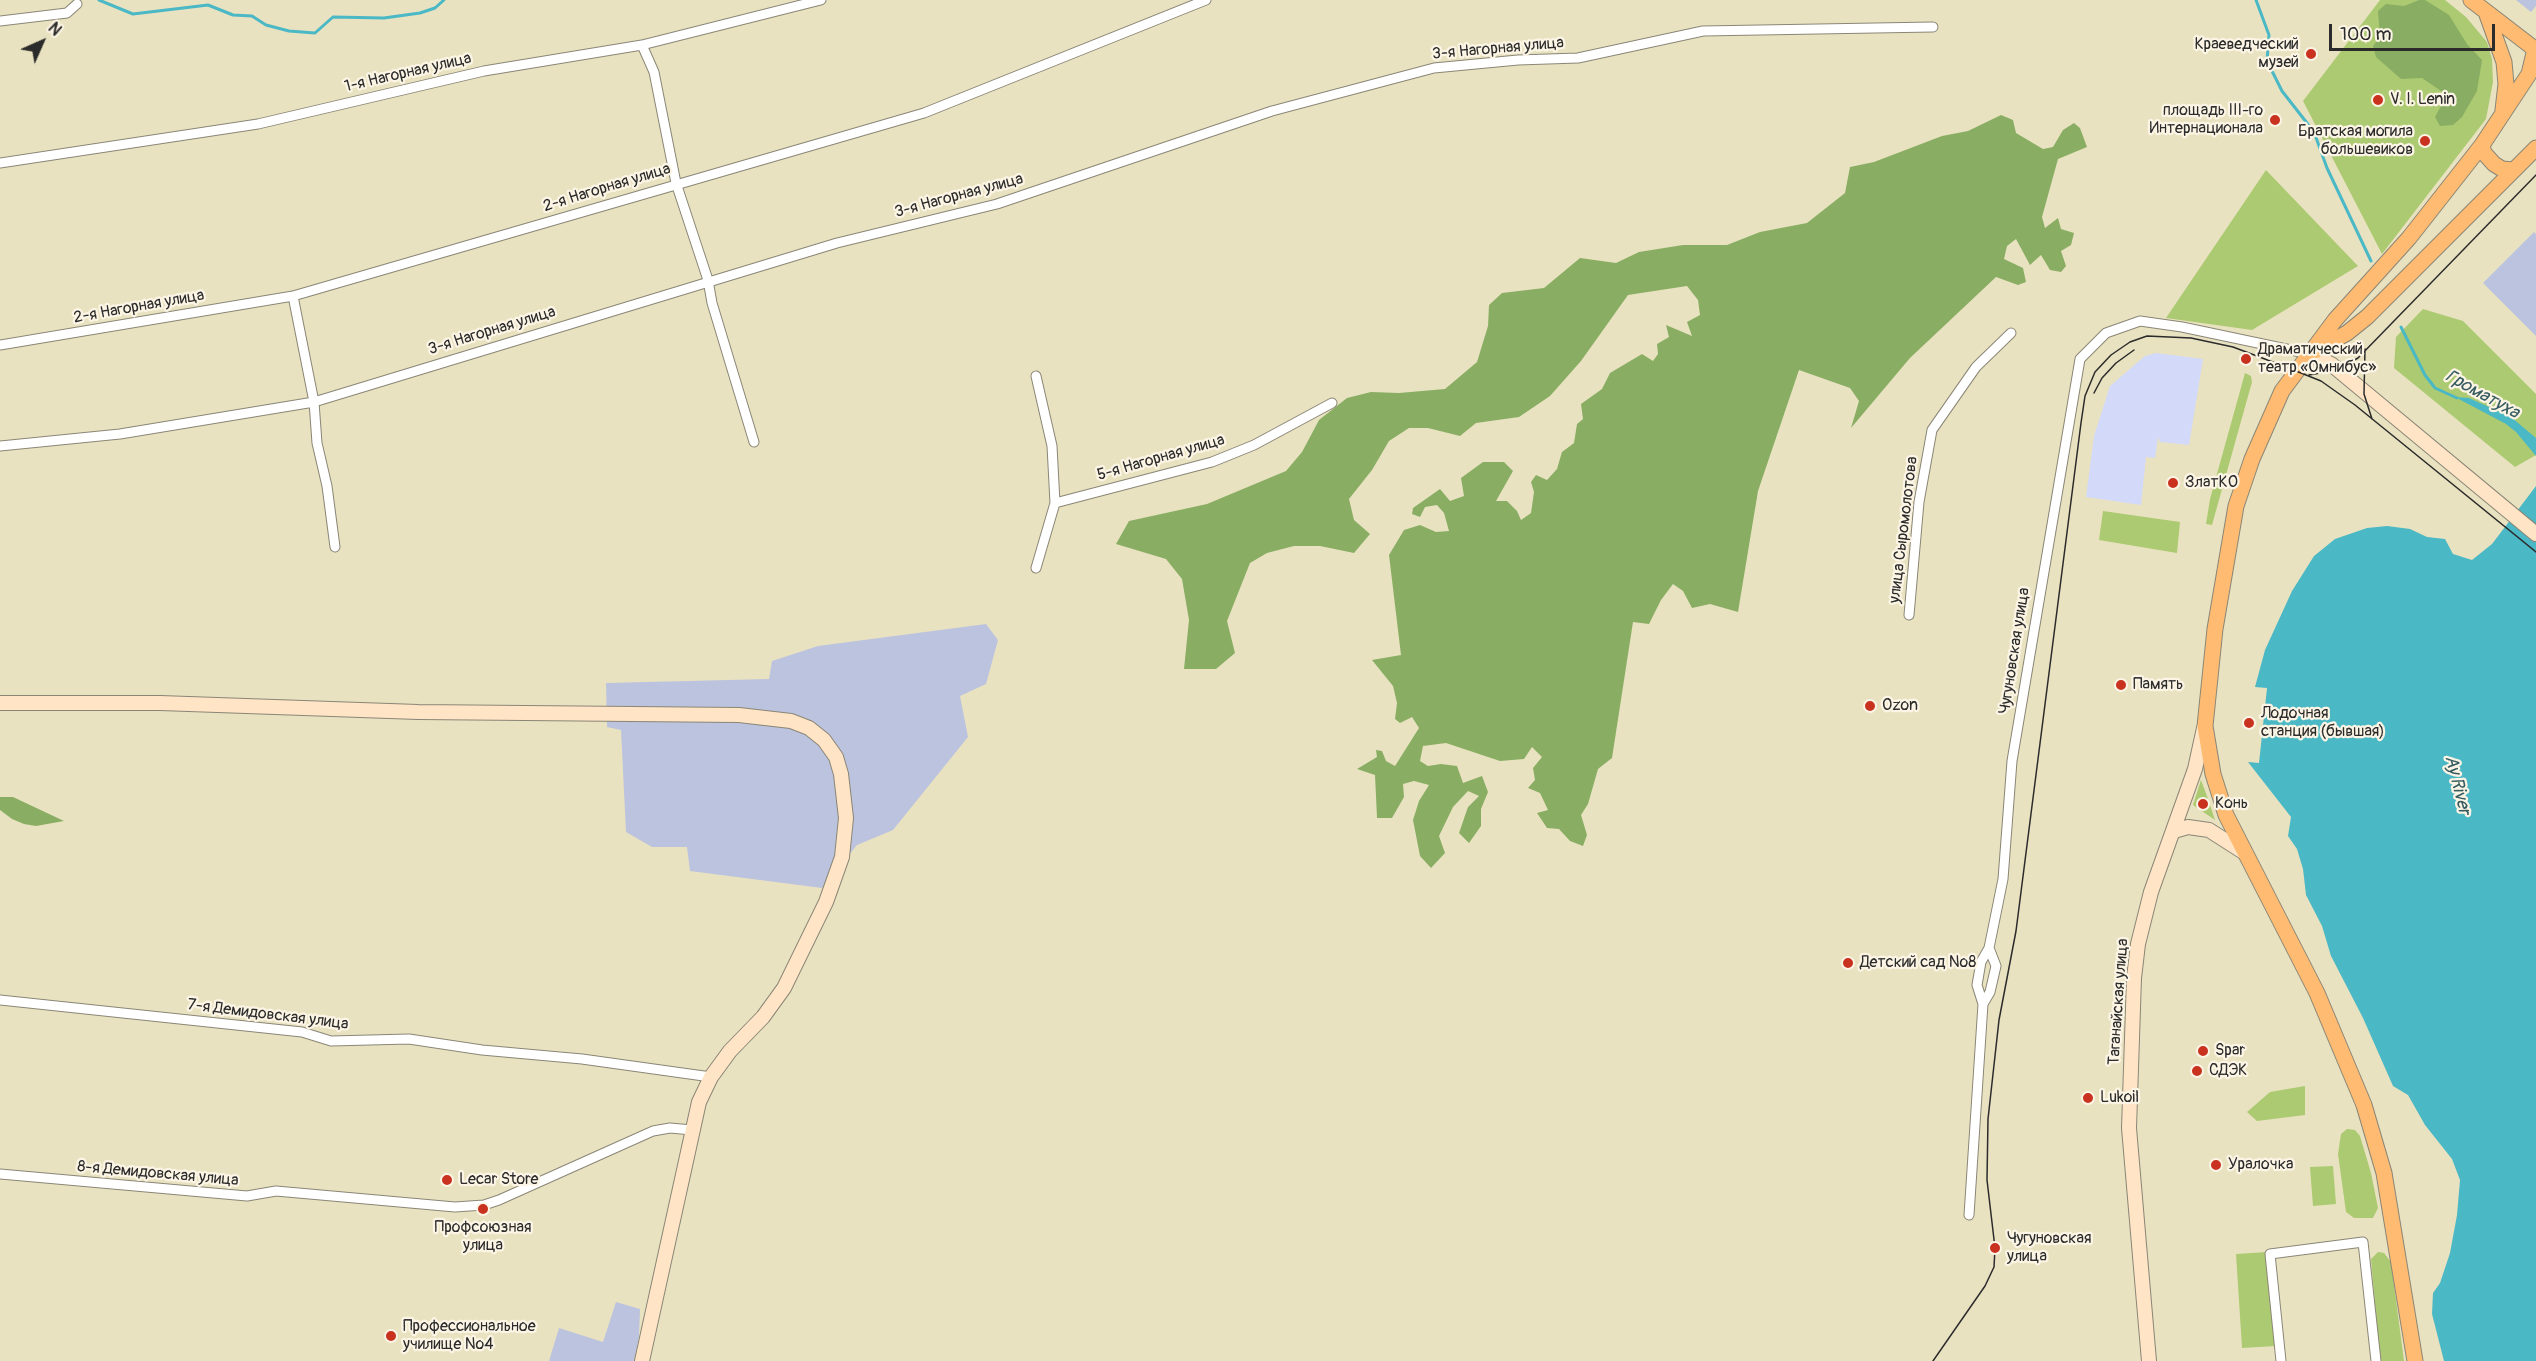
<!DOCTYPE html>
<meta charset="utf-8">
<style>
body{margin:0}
#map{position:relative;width:2536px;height:1361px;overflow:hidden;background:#e9e2c1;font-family:Pangolin,sans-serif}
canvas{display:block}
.north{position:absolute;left:12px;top:12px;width:60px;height:60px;-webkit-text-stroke:4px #fcf5e5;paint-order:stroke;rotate:45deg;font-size:16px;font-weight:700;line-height:24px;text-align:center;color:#2b2b2b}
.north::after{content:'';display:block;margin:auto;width:21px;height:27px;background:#2b2b2b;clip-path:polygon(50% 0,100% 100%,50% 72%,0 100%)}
.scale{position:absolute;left:2329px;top:24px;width:166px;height:27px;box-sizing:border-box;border:3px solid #2b2b2b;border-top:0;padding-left:8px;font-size:18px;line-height:21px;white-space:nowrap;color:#2b2b2b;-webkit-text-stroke:4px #fcf5e5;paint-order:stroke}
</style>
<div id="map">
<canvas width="2536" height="1361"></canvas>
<div class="north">N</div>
<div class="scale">100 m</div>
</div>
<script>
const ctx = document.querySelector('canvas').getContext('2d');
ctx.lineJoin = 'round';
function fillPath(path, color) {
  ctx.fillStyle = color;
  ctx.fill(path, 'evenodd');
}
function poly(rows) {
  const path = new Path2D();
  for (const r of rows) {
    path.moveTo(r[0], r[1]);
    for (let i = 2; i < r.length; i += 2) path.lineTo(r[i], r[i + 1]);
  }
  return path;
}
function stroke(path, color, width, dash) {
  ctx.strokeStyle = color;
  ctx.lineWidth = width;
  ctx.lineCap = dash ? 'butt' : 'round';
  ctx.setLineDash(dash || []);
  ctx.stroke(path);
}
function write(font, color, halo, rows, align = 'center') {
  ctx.font = font + ' Pangolin,sans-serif';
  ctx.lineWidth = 4.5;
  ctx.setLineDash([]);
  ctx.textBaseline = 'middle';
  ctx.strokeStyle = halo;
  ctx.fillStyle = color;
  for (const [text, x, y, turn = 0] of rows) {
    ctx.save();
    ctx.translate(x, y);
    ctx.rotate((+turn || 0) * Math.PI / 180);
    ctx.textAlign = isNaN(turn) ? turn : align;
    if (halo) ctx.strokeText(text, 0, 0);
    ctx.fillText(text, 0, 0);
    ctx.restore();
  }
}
const built = poly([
 [2156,353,2203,359,2189,445,2160,442,2158,437,2155,458,2146,457,2141,505,2086,497,2094,436,2110,386,2145,356]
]);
const industrial = poly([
 [2516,0,2536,0,2536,6,2531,12],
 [2534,232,2536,234,2536,336,2483,283],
 [986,624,998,640,986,684,960,696,968,737,893,830,857,845,822,888,690,871,687,847,652,847,626,832,621,730,607,727,606,683,769,679,772,661,818,646],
 [616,1302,640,1309,639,1337,634,1361,549,1361,559,1328,603,1342]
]);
const green = poly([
 [2380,0,2445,0,2466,17,2487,42,2492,59,2493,82,2486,119,2382,254,2303,101],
 [2266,170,2358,266,2252,330,2166,318],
 [2423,309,2463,321,2536,394,2536,455,2515,467,2394,368,2396,337],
 [2245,373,2251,376,2252,382,2212,525,2206,524,2210,499],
 [2103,511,2180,522,2177,553,2099,540],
 [2201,780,2207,796,2215,820,2193,805],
 [2305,1086,2305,1115,2257,1121,2247,1112,2270,1092],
 [2347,1129,2355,1130,2360,1136,2371,1173,2378,1208,2373,1218,2354,1218,2346,1212,2338,1154,2341,1134],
 [2333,1166,2336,1204,2313,1206,2310,1167],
 [2267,1252,2275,1346,2242,1348,2236,1254],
 [2378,1252,2384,1253,2391,1262,2404,1361,2380,1361,2371,1259]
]);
const forest = poly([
 [2419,0,2425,0,2449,15,2467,44,2482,60,2477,91,2462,117,2453,125,2440,126,2435,117,2447,95,2422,78,2401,79,2376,57,2373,46,2380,37,2378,11,2386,4,2404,6],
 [2001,115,2013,120,2016,133,2043,149,2053,147,2063,130,2074,123,2080,128,2087,147,2058,159,2042,217,2045,228,2058,218,2061,229,2074,233,2071,245,2061,251,2066,266,2061,272,2050,270,2041,255,2030,265,2016,239,2007,246,2004,259,2023,268,2026,282,2018,285,1996,277,1910,358,1851,428,1859,401,1850,388,1799,370,1758,491,1738,612,1710,604,1692,608,1683,591,1673,584,1661,600,1649,624,1633,622,1612,758,1598,769,1588,804,1581,815,1587,835,1583,846,1570,841,1559,829,1547,828,1537,813,1548,810,1540,793,1528,788,1535,780,1533,768,1542,757,1532,747,1524,759,1500,761,1446,743,1423,746,1420,761,1428,766,1441,764,1457,766,1463,783,1482,776,1488,792,1481,809,1481,826,1469,843,1459,833,1468,807,1479,796,1468,791,1453,807,1439,836,1445,853,1431,868,1420,856,1413,820,1419,801,1429,785,1414,781,1403,784,1404,797,1392,818,1377,818,1375,775,1357,769,1377,757,1376,750,1382,751,1386,761,1395,766,1419,728,1412,717,1400,723,1395,719,1397,703,1393,686,1372,660,1401,655,1389,555,1404,530,1420,525,1436,532,1449,531,1444,513,1437,505,1425,507,1420,517,1412,514,1413,508,1440,489,1450,501,1464,496,1461,478,1483,462,1504,462,1513,471,1496,501,1507,501,1517,511,1521,520,1531,513,1534,492,1531,482,1536,475,1547,480,1557,469,1562,452,1574,443,1577,424,1583,419,1581,404,1602,389,1610,373,1642,354,1653,361,1658,354,1657,344,1669,337,1666,325,1692,336,1687,322,1700,315,1698,300,1687,286,1628,295,1581,361,1550,396,1519,417,1476,423,1460,436,1428,428,1409,428,1389,441,1372,470,1349,499,1354,520,1370,534,1354,553,1320,546,1294,546,1267,553,1250,563,1227,621,1235,653,1216,669,1184,669,1189,620,1182,579,1166,559,1116,544,1129,521,1207,504,1286,471,1302,452,1319,420,1347,398,1371,392,1399,393,1445,389,1477,362,1488,326,1489,305,1502,293,1544,288,1580,258,1616,263,1639,252,1683,245,1727,245,1760,232,1807,223,1845,193,1850,167,1874,162,1942,136,1968,131],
 [0,797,13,797,64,821,36,826,24,824,12,819,0,810]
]);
const water = poly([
 [2455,397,2469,398,2511,417,2536,438,2536,456,2516,432,2506,424],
 [2536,486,2536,1361,2444,1361,2432,1314,2433,1293,2440,1283,2450,1253,2457,1215,2460,1180,2452,1159,2425,1125,2408,1095,2393,1086,2363,1018,2331,956,2322,926,2306,895,2303,869,2297,849,2288,836,2291,817,2248,762,2259,763,2267,688,2255,687,2265,650,2292,591,2314,556,2335,539,2367,528,2387,526,2410,529,2427,537,2445,539,2453,554,2472,560,2492,544]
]);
const stream = poly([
 [99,0,133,14,208,5,233,15,252,16,266,25,289,31,315,33,333,17,384,18,420,13,435,8,444,0],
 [2256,0,2269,35,2267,61,2282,91,2314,132,2327,168,2371,261],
 [2401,327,2425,375,2435,388,2457,398]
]);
const street = poly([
 [0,21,67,13,77,4],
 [642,45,654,72,676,183,708,280,712,303,754,442],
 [0,163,258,124,484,71,642,45,821,0],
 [293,296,314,402,317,443,327,486,335,547],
 [0,345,293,296,924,113,1206,0],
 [1036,376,1052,446,1055,503],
 [0,446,120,434,314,402,837,243,997,204,1272,111,1434,68,1518,60,1578,58,1703,31,1933,27],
 [1036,568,1055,503,1212,462,1254,445,1332,403],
 [1909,615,1919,502,1932,430,1976,367,2011,333],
 [0,1000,302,1032,331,1041,409,1039,482,1050,582,1059,711,1077],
 [1983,1004,1977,985,1981,962,1989,948],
 [0,1174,247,1196,276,1191,455,1207,484,1205,499,1200,653,1131,670,1128,692,1130],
 [1969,1215,1983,1004,1990,992,1996,966,1989,948,2003,879,2012,761,2080,359,2106,333,2140,321,2182,327,2310,354],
 [2281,1361,2270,1254,2363,1242,2376,1361]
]);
const secondary = poly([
 [2310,354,2331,364,2536,534],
 [0,703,160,703,418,712,739,715,791,721,809,728,824,740,836,757,841,774,846,818,842,857,826,902,784,988,763,1017,730,1051,711,1077,699,1102,642,1361],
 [2174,831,2188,827,2209,830,2245,853],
 [2149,1361,2129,1128,2134,978,2138,944,2151,892,2195,769,2204,728]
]);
const primary = poly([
 [2471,0,2536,50],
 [2486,12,2504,62,2506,84,2503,110],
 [2482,145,2484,153,2494,164,2502,169,2514,170],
 [2315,351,2347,333,2367,317,2536,148],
 [2415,1361,2384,1173,2364,1105,2317,993,2226,815,2213,774,2205,726,2215,629,2236,506,2252,459,2282,391,2335,320,2409,238,2482,145,2529,74,2535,49]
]);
const tram = poly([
 [2365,349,2364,394,2372,419],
 [2309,375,2337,370,2358,358,2536,175],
 [2094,393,2102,378,2116,363,2134,350],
 [1933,1361,1985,1286,1994,1267,1995,1248,1987,1180,1988,1119,1999,1020,2016,931,2081,423,2085,396,2095,372,2111,355,2130,342,2147,336,2191,338,2233,347,2286,367,2321,381,2355,405,2536,552]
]);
const markers = [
 [2311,54,6,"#c8321e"],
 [2378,100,6,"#c8321e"],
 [2275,120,6,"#c8321e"],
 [2425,141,6,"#c8321e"],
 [2246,359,6,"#c8321e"],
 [2173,483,6,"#c8321e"],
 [2121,685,6,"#c8321e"],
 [1870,706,6,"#c8321e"],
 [2249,723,6,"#c8321e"],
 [2203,804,6,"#c8321e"],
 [1848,963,6,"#c8321e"],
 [2203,1051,6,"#c8321e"],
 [2197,1071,6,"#c8321e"],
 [2088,1098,6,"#c8321e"],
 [2216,1165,6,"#c8321e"],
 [447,1180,6,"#c8321e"],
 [483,1209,6,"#c8321e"],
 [1995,1248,6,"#c8321e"],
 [391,1336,6,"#c8321e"]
];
const poiNames = [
 ["Краеведческий",2299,45,"right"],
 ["музей",2299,63,"right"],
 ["V. I. Lenin",2390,100],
 ["площадь III-го",2263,111,"right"],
 ["Интернационала",2263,129,"right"],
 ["Братская могила",2413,132,"right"],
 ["большевиков",2413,150,"right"],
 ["Драматический",2258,350],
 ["театр «Омнибус»",2258,368],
 ["ЗлатКО",2185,483],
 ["Память",2133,685],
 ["Ozon",1882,706],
 ["Лодочная",2261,714],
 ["станция (бывшая)",2261,732],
 ["Конь",2215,804],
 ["Детский сад №8",1860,963],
 ["Spar",2215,1051],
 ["СДЭК",2209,1071],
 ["Lukoil",2100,1098],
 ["Уралочка",2228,1165],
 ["Lecar Store",459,1180],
 ["Профсоюзная",483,1228,"center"],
 ["улица",483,1246,"center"],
 ["Чугуновская",2007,1239],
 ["улица",2007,1257],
 ["Профессиональное",403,1327],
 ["училище №4",403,1345]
];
const streetNames = [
 ["3-я Нагорная улица",1498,49,-5],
 ["1-я Нагорная улица",408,73,-13],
 ["2-я Нагорная улица",607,188,-17],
 ["3-я Нагорная улица",959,196,-15],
 ["2-я Нагорная улица",139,307,-10],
 ["3-я Нагорная улица",492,331,-17],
 ["5-я Нагорная улица",1161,458,-16],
 ["улица Сыромолотова",1904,530,-83],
 ["Чугуновская улица",2015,651,-81],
 ["Таганайская улица",2119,1002,-86],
 ["7-я Демидовская улица",268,1015,7],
 ["8-я Демидовская улица",158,1174,5]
];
const waterNames = [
 ["Громатуха",2482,395,29],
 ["Ay River",2457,785,76]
];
fillPath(built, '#d2d9f9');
fillPath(industrial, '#bcc3de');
fillPath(green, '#acca71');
fillPath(forest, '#89ae63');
fillPath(water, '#4bb8c5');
stroke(stream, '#4bb8c5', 3);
stroke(street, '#8a8676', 11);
stroke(secondary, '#8a8676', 16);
stroke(primary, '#8a8676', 17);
stroke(street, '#fff', 9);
stroke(secondary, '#ffe4c6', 14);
stroke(primary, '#febb71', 15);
stroke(tram, '#2b2b2b', 1.5);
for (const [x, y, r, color] of markers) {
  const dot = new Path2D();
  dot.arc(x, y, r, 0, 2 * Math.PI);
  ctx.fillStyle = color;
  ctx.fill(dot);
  stroke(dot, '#fcf5e5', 2);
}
write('16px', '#2b2b2b', '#fcf5e5', poiNames, 'left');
write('16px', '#2b2b2b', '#fcf5e5', streetNames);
write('italic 18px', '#365c61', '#fcf5e5', waterNames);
</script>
